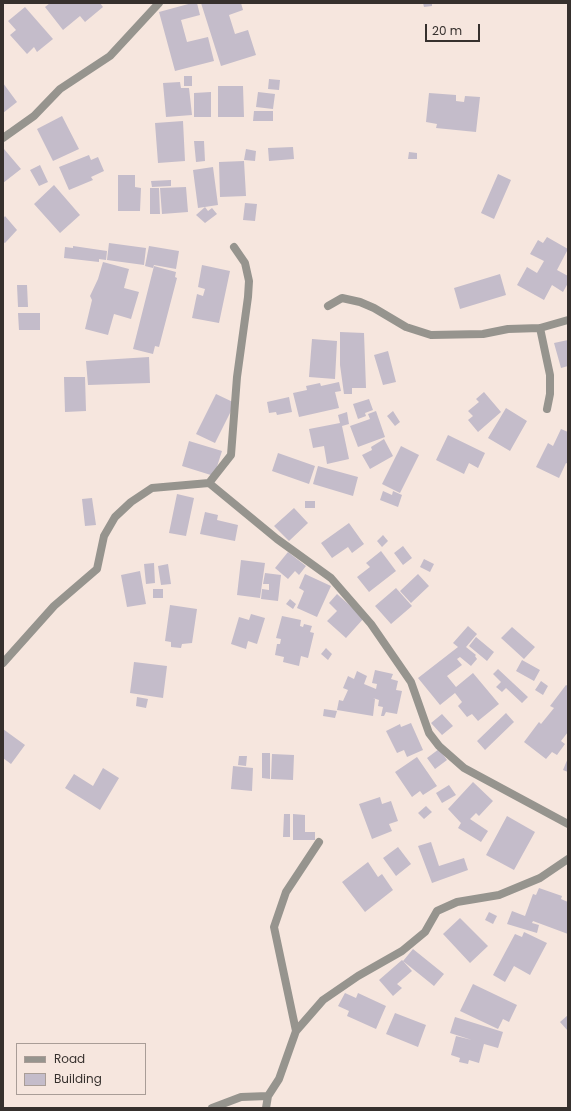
<!DOCTYPE html>
<style>
body{margin:0}
#map{position:relative;width:571px;height:1111px;overflow:hidden;background:#f6e6de;font-family:Poppins,sans-serif}
canvas{display:block}
.frame{position:absolute;inset:0;border:4px solid #36302d;pointer-events:none}
.legend{position:absolute;left:16px;top:1043px;width:130px;height:52px;box-sizing:border-box;background:#f6e6de;border:1px solid #a99d97;margin:0;padding:5px 7px;list-style:none;font-size:12px;color:#36302d}
.legend li{display:flex;align-items:center;gap:8px;height:20px}
.legend b{width:20px;border:1px solid #a99d97}
.scale{position:absolute;left:425px;top:24px;width:55px;height:18px;box-sizing:border-box;border:2px solid #36302d;border-top:0;padding-left:5px;font-size:12px;line-height:14px;white-space:nowrap;color:#36302d;-webkit-text-stroke:3px #f6e6de;paint-order:stroke}
</style>
<div id="map">
<canvas width="571" height="1111"></canvas>
<div class="frame"></div>
<ul class="legend">
<li><b style="height:5px;background:#96948e"></b>Road</li>
<li><b style="height:11px;background:#c4bcca"></b>Building</li>
</ul>
<div class="scale">20 m</div>
</div>
<script>
const ctx = document.querySelector('canvas').getContext('2d');
ctx.lineJoin = 'round';
function fillPath(path, color) {
  ctx.fillStyle = color;
  ctx.fill(path, 'evenodd');
}
function poly(rows) {
  const path = new Path2D();
  for (const r of rows) {
    path.moveTo(r[0], r[1]);
    for (let i = 2; i < r.length; i += 2) path.lineTo(r[i], r[i + 1]);
  }
  return path;
}
function stroke(path, color, width, dash) {
  ctx.strokeStyle = color;
  ctx.lineWidth = width;
  ctx.lineCap = dash ? 'butt' : 'round';
  ctx.setLineDash(dash || []);
  ctx.stroke(path);
}
const building = poly([
 [50,3,100,3,103,7,85,22,80,16,63,30,45,7],
 [192,3,197,3,200,15,181,20,187,42,208,37,214,61,175,71,159,12],
 [201,3,241,3,243,10,229,15,235,34,248,30,256,55,221,66],
 [423,3,432,3,432,6,424,7],
 [25,7,53,39,37,52,34,47,27,54,10,35,16,30,8,21],
 [184,76,192,76,192,86,184,86],
 [269,79,280,80,279,90,268,89],
 [180,82,181,88,189,88,192,115,166,117,163,83],
 [3,83,17,102,3,113],
 [218,86,243,86,244,117,218,117],
 [211,92,211,117,194,117,194,93],
 [258,92,275,94,273,109,256,107],
 [429,93,456,95,456,101,464,102,465,96,480,97,476,132,436,128,437,124,426,122],
 [254,111,273,111,273,121,253,121],
 [62,116,79,149,53,161,37,129],
 [183,121,185,161,158,163,155,123],
 [194,141,204,141,205,161,196,162],
 [293,147,294,159,269,161,268,148],
 [4,149,21,169,3,183,3,150],
 [246,149,256,151,255,161,244,160],
 [409,152,417,153,417,159,408,159],
 [89,155,91,160,98,157,104,171,91,177,93,180,69,190,59,167],
 [244,161,246,196,220,197,219,162],
 [40,165,48,182,39,186,30,170],
 [213,167,218,205,198,208,193,170],
 [498,174,511,180,494,219,481,213],
 [118,175,135,175,135,187,141,188,140,211,118,211],
 [171,180,171,186,152,187,151,181],
 [54,185,80,215,60,233,34,204],
 [186,187,188,212,162,214,160,188],
 [150,188,159,188,160,214,150,214],
 [245,203,257,204,255,221,243,220],
 [205,207,208,211,212,208,217,214,205,223,196,215],
 [5,216,17,230,5,243,3,242,3,219],
 [547,237,568,249,557,270,568,276,568,283,563,292,552,285,544,300,517,285,527,267,537,273,544,261,530,254,538,240,543,243],
 [109,243,146,248,144,265,107,260],
 [73,246,107,251,106,260,99,259,99,262,64,258,65,247,73,248],
 [149,246,179,251,176,269,154,265,153,268,145,266],
 [103,262,129,269,124,288,139,292,131,319,114,314,108,335,85,329,92,300,90,296,98,279],
 [202,265,230,271,219,323,192,318,197,294,203,296,205,289,198,287],
 [154,266,176,272,175,277,177,278,159,347,155,346,153,354,133,349],
 [500,274,506,295,460,309,454,288],
 [17,285,27,285,28,307,18,307],
 [18,313,40,313,40,330,19,330],
 [340,332,364,333,366,388,352,388,352,394,344,394,340,365],
 [312,339,337,341,335,379,309,377],
 [568,340,568,366,561,368,554,343],
 [388,351,396,382,383,385,374,355],
 [149,357,150,383,88,385,86,361],
 [64,377,85,377,86,411,65,412],
 [339,382,341,391,335,392,339,408,299,417,293,393,307,390,306,386,320,383,321,386],
 [484,392,501,412,478,432,468,420,473,416,468,411,479,402,476,399],
 [216,394,235,403,215,443,196,434],
 [289,397,292,412,277,415,276,412,269,413,267,402],
 [369,399,373,410,365,413,366,416,358,419,353,404],
 [506,408,527,421,510,451,488,438],
 [376,411,385,437,358,447,350,426,370,419,368,414],
 [393,411,400,422,395,426,387,416],
 [347,412,349,424,342,426,349,459,327,464,324,446,313,448,309,429,340,423,338,415],
 [561,429,568,432,568,464,566,463,559,478,536,467,548,443,553,446],
 [448,435,485,453,478,468,469,463,464,474,436,460],
 [384,439,393,456,370,469,362,455,372,450,371,447],
 [189,441,222,451,214,476,182,466],
 [401,446,419,455,400,493,382,484],
 [278,453,315,466,309,484,272,471],
 [318,466,358,477,353,496,313,484],
 [383,491,392,495,393,491,402,495,398,507,380,500],
 [177,494,194,498,186,536,169,533],
 [92,498,96,525,85,526,82,499],
 [305,501,315,501,315,508,305,508],
 [294,508,308,523,289,541,274,526],
 [205,512,218,515,217,520,238,525,235,541,200,534],
 [349,523,364,544,352,553,348,547,332,558,321,543],
 [383,535,388,541,382,547,377,541],
 [403,546,412,558,403,565,394,553],
 [381,551,396,571,369,592,357,577,370,567,366,563],
 [288,552,306,566,299,575,295,571,288,579,275,568],
 [424,559,434,564,430,572,420,567],
 [241,560,265,563,260,598,237,595],
 [154,563,155,583,146,584,144,564],
 [168,564,171,584,161,585,158,566],
 [140,571,146,604,127,607,121,575],
 [265,573,281,575,278,601,261,599,262,589,269,590,269,584,263,584],
 [305,574,331,586,317,617,297,608,304,591,299,588],
 [418,574,429,586,411,603,400,591],
 [396,588,412,606,391,624,375,606],
 [153,589,163,589,163,598,153,598],
 [337,594,364,618,346,638,327,621,337,611,329,603],
 [290,599,296,604,293,609,286,604],
 [170,605,197,609,192,643,182,644,181,648,171,647,171,642,165,641],
 [251,614,265,618,257,644,248,641,246,649,231,644,239,617,249,620],
 [282,616,301,620,300,626,303,627,304,624,312,626,310,632,314,633,308,658,301,656,299,666,283,662,284,657,275,655,277,644,280,644,281,639,276,638],
 [468,626,477,634,466,647,476,655,475,656,477,659,471,666,460,657,457,659,462,665,447,676,456,687,473,673,499,704,478,721,472,714,467,717,458,706,462,702,455,693,440,705,418,678,458,647,453,643],
 [512,627,535,647,524,659,501,638],
 [476,637,494,652,487,661,469,646],
 [326,648,332,654,328,660,321,654],
 [522,660,540,670,534,681,516,671],
 [134,662,167,666,163,698,130,693],
 [498,669,528,697,522,703,506,688,502,692,496,687,501,682,493,674],
 [375,670,393,674,391,679,398,681,396,690,402,691,397,714,386,712,384,716,381,716,383,707,378,706,379,700,373,698,375,699,373,716,337,710,339,700,343,701,348,690,343,688,348,676,354,679,357,671,367,676,364,684,376,689,377,684,372,683],
 [541,681,548,686,543,695,535,690],
 [566,685,568,686,568,732,561,741,565,744,557,755,552,752,546,759,524,742,539,722,541,724,554,708,550,706],
 [137,697,148,699,146,708,136,706],
 [324,709,337,711,335,718,323,716],
 [506,713,514,722,485,750,477,741],
 [442,714,453,726,442,735,431,723],
 [411,723,423,750,407,757,404,750,397,753,386,731,400,724,401,727],
 [3,729,25,745,11,764,3,758],
 [439,749,447,760,435,769,427,758],
 [262,753,270,753,270,779,262,778],
 [272,754,294,755,293,780,271,779],
 [239,756,247,756,246,766,238,765],
 [417,757,437,786,423,795,420,791,412,797,395,772],
 [568,758,568,772,563,770],
 [233,766,253,768,252,791,231,789],
 [103,768,119,778,100,810,65,788,74,774,93,786],
 [473,782,493,801,479,816,476,813,470,819,488,831,481,842,458,828,461,823,448,809],
 [449,785,456,795,442,803,436,793],
 [380,797,382,804,391,801,398,821,389,824,392,831,372,839,359,804],
 [426,806,432,812,424,819,418,813],
 [284,814,290,814,290,837,283,837],
 [293,814,305,815,305,832,315,832,315,840,293,840],
 [507,816,535,832,514,870,486,855],
 [431,842,439,866,464,858,468,870,432,883,418,846],
 [398,847,411,864,396,876,383,858],
 [368,862,378,877,382,874,393,890,365,912,342,882],
 [539,888,562,896,561,899,568,902,568,934,533,921,532,923,539,925,537,933,507,924,512,911,525,916,533,894,536,895],
 [489,912,497,916,493,924,485,920],
 [460,918,488,946,470,963,443,934],
 [524,932,547,943,530,975,514,966,505,982,493,975,515,934,522,937],
 [413,949,444,974,434,986,403,961,412,971,397,984,402,988,393,996,379,980,402,960,403,961],
 [473,984,517,1005,509,1022,503,1019,498,1029,460,1011],
 [345,993,356,998,358,993,386,1006,376,1029,347,1016,349,1011,338,1006],
 [395,1013,426,1025,418,1047,386,1034],
 [568,1015,568,1031,560,1022],
 [455,1017,503,1032,498,1048,484,1044,479,1063,469,1060,468,1064,459,1062,460,1058,451,1055,456,1036,472,1040,450,1033]
]);
const street = poly([
 [3,138,34,116,60,89,110,56,159,3],
 [328,306,342,298,360,302,374,308,406,327,431,335,483,334,508,329,540,328,568,320],
 [540,328,550,375,550,394,547,409],
 [209,483,277,539,331,578,371,624,411,682,429,733,439,746,464,768,568,824],
 [3,663,54,606,97,569,104,536,115,517,131,502,152,488,209,483,231,455,237,377,248,297,249,281,245,263,234,247],
 [296,1031,274,927,286,892,319,842],
 [212,1108,241,1097,268,1096],
 [266,1108,268,1096,279,1079,296,1031,323,1000,358,976,402,951,425,932,437,911,457,902,499,895,540,878,568,859]
]);
fillPath(building, '#c4bcca');
stroke(street, '#96948e', 8);
</script>
